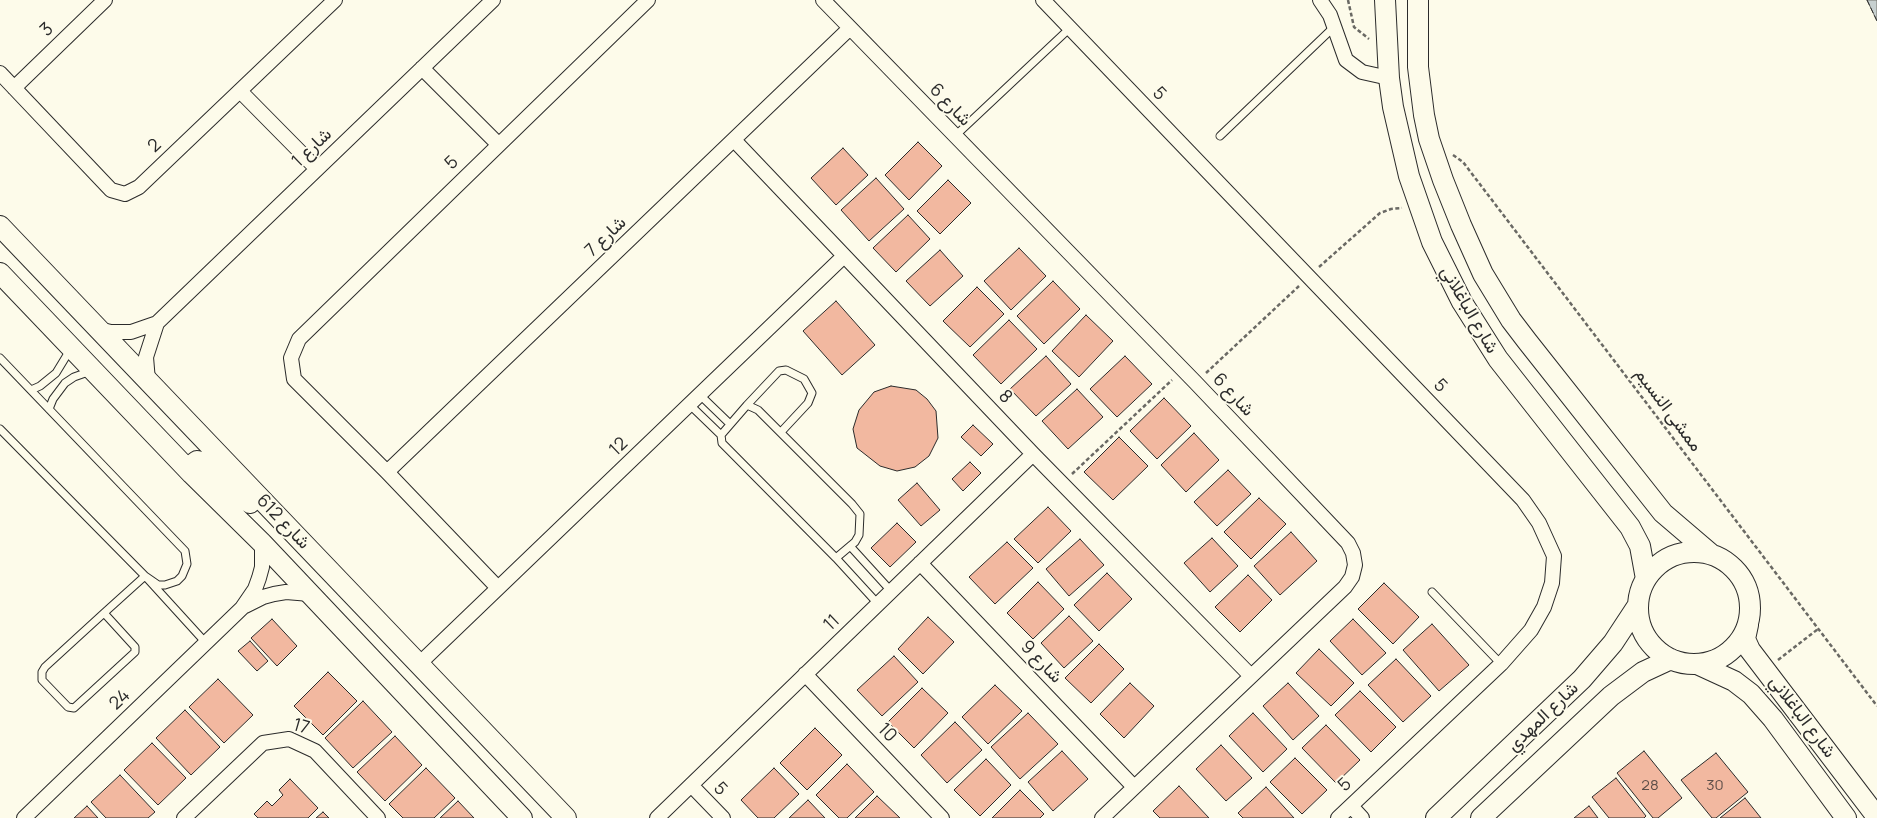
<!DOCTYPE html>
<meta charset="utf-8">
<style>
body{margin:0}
canvas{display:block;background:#fdfbea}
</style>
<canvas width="1877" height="818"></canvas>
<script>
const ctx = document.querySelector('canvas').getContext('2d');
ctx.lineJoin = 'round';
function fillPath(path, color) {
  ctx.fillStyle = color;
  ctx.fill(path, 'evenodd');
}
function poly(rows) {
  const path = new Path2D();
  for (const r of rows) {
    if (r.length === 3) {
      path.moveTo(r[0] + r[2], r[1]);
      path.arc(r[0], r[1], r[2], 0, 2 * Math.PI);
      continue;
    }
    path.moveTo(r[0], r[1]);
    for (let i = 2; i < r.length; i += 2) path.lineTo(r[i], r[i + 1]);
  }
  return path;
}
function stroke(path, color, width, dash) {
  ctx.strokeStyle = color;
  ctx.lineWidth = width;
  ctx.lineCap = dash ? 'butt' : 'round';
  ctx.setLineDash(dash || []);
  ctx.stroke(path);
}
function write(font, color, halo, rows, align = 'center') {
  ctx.font = font + ' Manrope,Vazirmatn,sans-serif';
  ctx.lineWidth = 4;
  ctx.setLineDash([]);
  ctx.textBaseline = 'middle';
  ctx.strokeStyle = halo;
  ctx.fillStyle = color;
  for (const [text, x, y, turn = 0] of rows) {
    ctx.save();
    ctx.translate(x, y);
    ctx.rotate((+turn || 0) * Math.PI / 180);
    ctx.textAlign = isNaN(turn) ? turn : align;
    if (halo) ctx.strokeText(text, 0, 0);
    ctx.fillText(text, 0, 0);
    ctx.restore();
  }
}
const water = poly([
 [1867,0,1877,0,1877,21,1867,0]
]);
const building = poly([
 [918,142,942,166,909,200,885,175,918,142],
 [843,148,868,175,836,205,811,178,843,148],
 [876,178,904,209,869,241,841,210,876,178],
 [948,180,971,203,940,234,917,211,948,180],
 [908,215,930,239,896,272,873,248,908,215],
 [1019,248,1046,276,1011,310,984,281,1019,248],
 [940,250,963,276,930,306,906,281,940,250],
 [1053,281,1080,309,1044,344,1017,316,1053,281],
 [977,287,1004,314,970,347,943,321,977,287],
 [836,301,875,345,842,375,803,331,836,301],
 [1086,315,1113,341,1079,377,1052,351,1086,315],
 [1009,320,1037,349,1001,384,973,355,1009,320],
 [1046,356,1071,384,1036,416,1010,389,1046,356],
 [1125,356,1152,384,1117,417,1090,389,1125,356],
 [891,386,916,390,927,399,936,411,938,438,929,456,915,467,897,471,880,466,857,448,853,429,859,410,874,392,891,386],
 [1077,389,1103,417,1068,449,1042,421,1077,389],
 [1164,398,1191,426,1157,459,1130,431,1164,398],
 [973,425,993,444,981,456,961,437,973,425],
 [1194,433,1219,460,1186,492,1161,465,1194,433],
 [1119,437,1148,466,1113,500,1084,472,1119,437],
 [970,462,981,473,963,491,952,479,970,462],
 [1228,470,1251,494,1217,526,1194,502,1228,470],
 [917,483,940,510,921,526,898,500,917,483],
 [1259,498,1286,524,1251,559,1224,532,1259,498],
 [1048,507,1071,531,1038,563,1014,539,1048,507],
 [897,523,916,542,890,567,871,548,897,523],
 [1291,532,1317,561,1280,595,1254,566,1291,532],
 [1212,538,1238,566,1210,592,1184,563,1212,538],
 [1080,539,1104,565,1069,596,1046,569,1080,539],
 [1007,542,1033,568,995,604,969,577,1007,542],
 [1107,573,1132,599,1099,631,1074,605,1107,573],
 [1248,575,1272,600,1240,632,1215,607,1248,575],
 [1038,582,1064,609,1033,639,1007,613,1038,582],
 [1384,583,1419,617,1393,644,1358,609,1384,583],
 [1069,616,1093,641,1064,668,1041,643,1069,616],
 [928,617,954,642,923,674,898,649,928,617],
 [272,619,297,646,277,666,251,638,272,619],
 [1353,619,1386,653,1362,675,1330,641,1353,619],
 [1432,624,1469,665,1439,691,1403,650,1432,624],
 [250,641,268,661,257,671,238,651,250,641],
 [1099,644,1124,669,1091,703,1065,678,1099,644],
 [1319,649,1354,683,1331,706,1296,673,1319,649],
 [894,656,918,682,882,716,857,690,894,656],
 [1396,659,1431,696,1403,722,1368,685,1396,659],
 [328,672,357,701,323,735,294,706,328,672],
 [218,679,253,715,224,743,189,707,218,679],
 [1130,683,1154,706,1124,738,1100,714,1130,683],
 [1288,683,1319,716,1293,740,1263,706,1288,683],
 [995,685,1022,711,988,744,962,717,995,685],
 [922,688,948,713,914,748,888,722,922,688],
 [1360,691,1396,727,1371,752,1335,715,1360,691],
 [363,701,392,732,353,768,325,738,363,701],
 [185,710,220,747,191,775,156,738,185,710],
 [1028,713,1058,744,1020,779,991,747,1028,713],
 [1253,713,1287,749,1263,772,1229,736,1253,713],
 [955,722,982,750,947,783,921,755,955,722],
 [1326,725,1360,760,1336,783,1302,748,1326,725],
 [815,728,842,755,807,790,780,763,815,728],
 [395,736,422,765,385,801,357,772,395,736],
 [152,743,186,778,158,805,124,770,152,743],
 [1221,745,1252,778,1226,801,1196,769,1221,745],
 [1062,751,1088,779,1053,811,1028,782,1062,751],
 [1644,751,1682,798,1658,818,1653,818,1617,773,1644,751],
 [1716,753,1748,792,1716,818,1712,818,1681,780,1716,753],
 [1295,758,1327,790,1302,814,1270,782,1295,758],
 [986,759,1011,785,980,816,954,790,986,759],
 [847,764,874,792,847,818,839,818,816,795,847,764],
 [426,768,455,798,434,818,403,818,389,804,426,768],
 [774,768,799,794,774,818,758,818,741,800,774,768],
 [120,775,155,812,148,818,106,818,91,802,120,775],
 [1616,778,1646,816,1644,818,1609,818,1592,797,1616,778],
 [290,779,318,808,308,818,258,818,254,814,267,801,272,806,283,795,279,790,290,779],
 [1179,786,1209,818,1160,818,1153,811,1179,786],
 [1266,787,1294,818,1243,818,1238,813,1266,787],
 [1020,790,1044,814,1040,818,992,818,1020,790],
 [877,796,900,818,855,818,877,796],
 [1745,798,1761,818,1720,818,1745,798],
 [808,800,825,818,789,818,808,800],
 [458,801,474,818,440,818,458,801],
 [87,806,98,818,74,818,87,806],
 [1589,806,1598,818,1574,818,1589,806],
 [323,812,329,818,316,818,323,812]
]);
const path = poly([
 [1348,0,1354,27,1369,39],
 [1453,155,1463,162,1877,706],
 [1319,267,1380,213,1391,209,1402,208],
 [1206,373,1299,286],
 [1072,474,1172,380],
 [1778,660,1818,629]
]);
const lane = poly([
 [955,136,1070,28],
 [1220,136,1335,26],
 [0,358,185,551,187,564,182,576,177,581,165,585,158,585,145,576,0,429],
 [31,390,40,386,56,373,70,350],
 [700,395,730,424],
 [690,405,721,435,722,443,836,558,879,605],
 [747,405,779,371,786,370,804,379,812,393,808,403,781,432],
 [49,409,53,399,65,383,74,377,91,371],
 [721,435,747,405,758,410,852,504,860,514,859,535,855,542,836,558],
 [850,546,891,591],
 [1432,592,1501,664],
 [104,613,135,647,135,652,74,708,68,707,42,680,42,672,45,667,104,613,145,576,206,643]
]);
const street = poly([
 [823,0,1196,383,1348,543,1353,553,1355,565,1352,577,1345,587,1102,818],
 [1043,0,1523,500,1539,523,1554,556,1552,583,1544,607,1531,630,1501,664,1338,818],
 [1320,0,1330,15,1346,60,1362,72,1389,78],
 [422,68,498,144],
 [0,73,111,190,125,194,139,187,335,0],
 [14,88,105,0],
 [240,91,317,169],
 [734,140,1033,454,1251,676],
 [98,329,111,332,131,332,157,323,493,0],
 [148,381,146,357,157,323],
 [387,472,850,28],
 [920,563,1134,787],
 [498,588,387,472,294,379,291,358,299,339,648,0],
 [245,606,263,597,274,594,286,592,310,594],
 [419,664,844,256],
 [805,674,942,818],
 [691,785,723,818],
 [1351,806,1362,818],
 [24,818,242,608,255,589,259,578,262,567,262,543],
 [184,818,263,743,289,739,315,751,378,818],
 [657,818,1033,454]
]);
const secondary = poly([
 [1385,0,1389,78,1393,107,1409,176,1432,242,1462,302,1498,359,1630,527,1640,546,1646,579],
 [1418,0,1418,67,1424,115,1429,139,1443,180,1461,225,1483,274,1511,320,1527,341,1663,513,1711,554],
 [0,226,566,818],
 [0,273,192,474,262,543,522,818],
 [192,474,193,464,197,461,201,462,250,503],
 [1694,608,56],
 [1748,625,1745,639,1750,650,1877,817],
 [1697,664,1734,681,1751,694,1773,719,1846,818],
 [1436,818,1582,679,1613,643,1638,605],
 [1481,818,1611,696,1643,672,1671,659]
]);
const fence = poly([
 [1867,0,1877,21]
]);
const numberNames = [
 ["28",1650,786],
 ["30",1715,786]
];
const streetNames = [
 ["3",47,30,-44],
 ["5",1159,94,46],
 ["شارع 6",950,105,46],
 ["2",155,146,-44],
 ["شارع 1",312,148,-44],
 ["5",452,163,-44],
 ["شارع 7",606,237,-44],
 ["شارع الباغلاني",1469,310,60],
 ["5",1440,386,46],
 ["شارع 6",1233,395,47],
 ["8",1005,397,46],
 ["ممشى النسيم",1668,410,53],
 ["12",619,447,-44],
 ["شارع 612",283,522,46],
 ["11",832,623,-44],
 ["شارع 9",1041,662,46],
 ["24",120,700,-44],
 ["شارع المهدي",1543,717,-44],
 ["شارع الباغلاني",1802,717,53],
 ["17",301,727,16],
 ["10",887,733,46],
 ["5",1345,785,-43],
 ["5",720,789,47]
];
fillPath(water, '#c7d0d0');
stroke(water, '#74746e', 1);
fillPath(building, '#f2b8a0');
stroke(building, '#2b2b2b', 1);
stroke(lane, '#2b2b2b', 9);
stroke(street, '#2b2b2b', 16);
stroke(secondary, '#2b2b2b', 22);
stroke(path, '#6a6964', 2.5, [4, 2.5]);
stroke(lane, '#fdfbea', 7);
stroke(street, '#fdfbea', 14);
stroke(secondary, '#fdfbea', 20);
stroke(fence, '#2b2b2b', 1, [6, 2.5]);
write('15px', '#5d4e48', null, numberNames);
write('18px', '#2b2b2b', '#fdfbea', streetNames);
</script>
